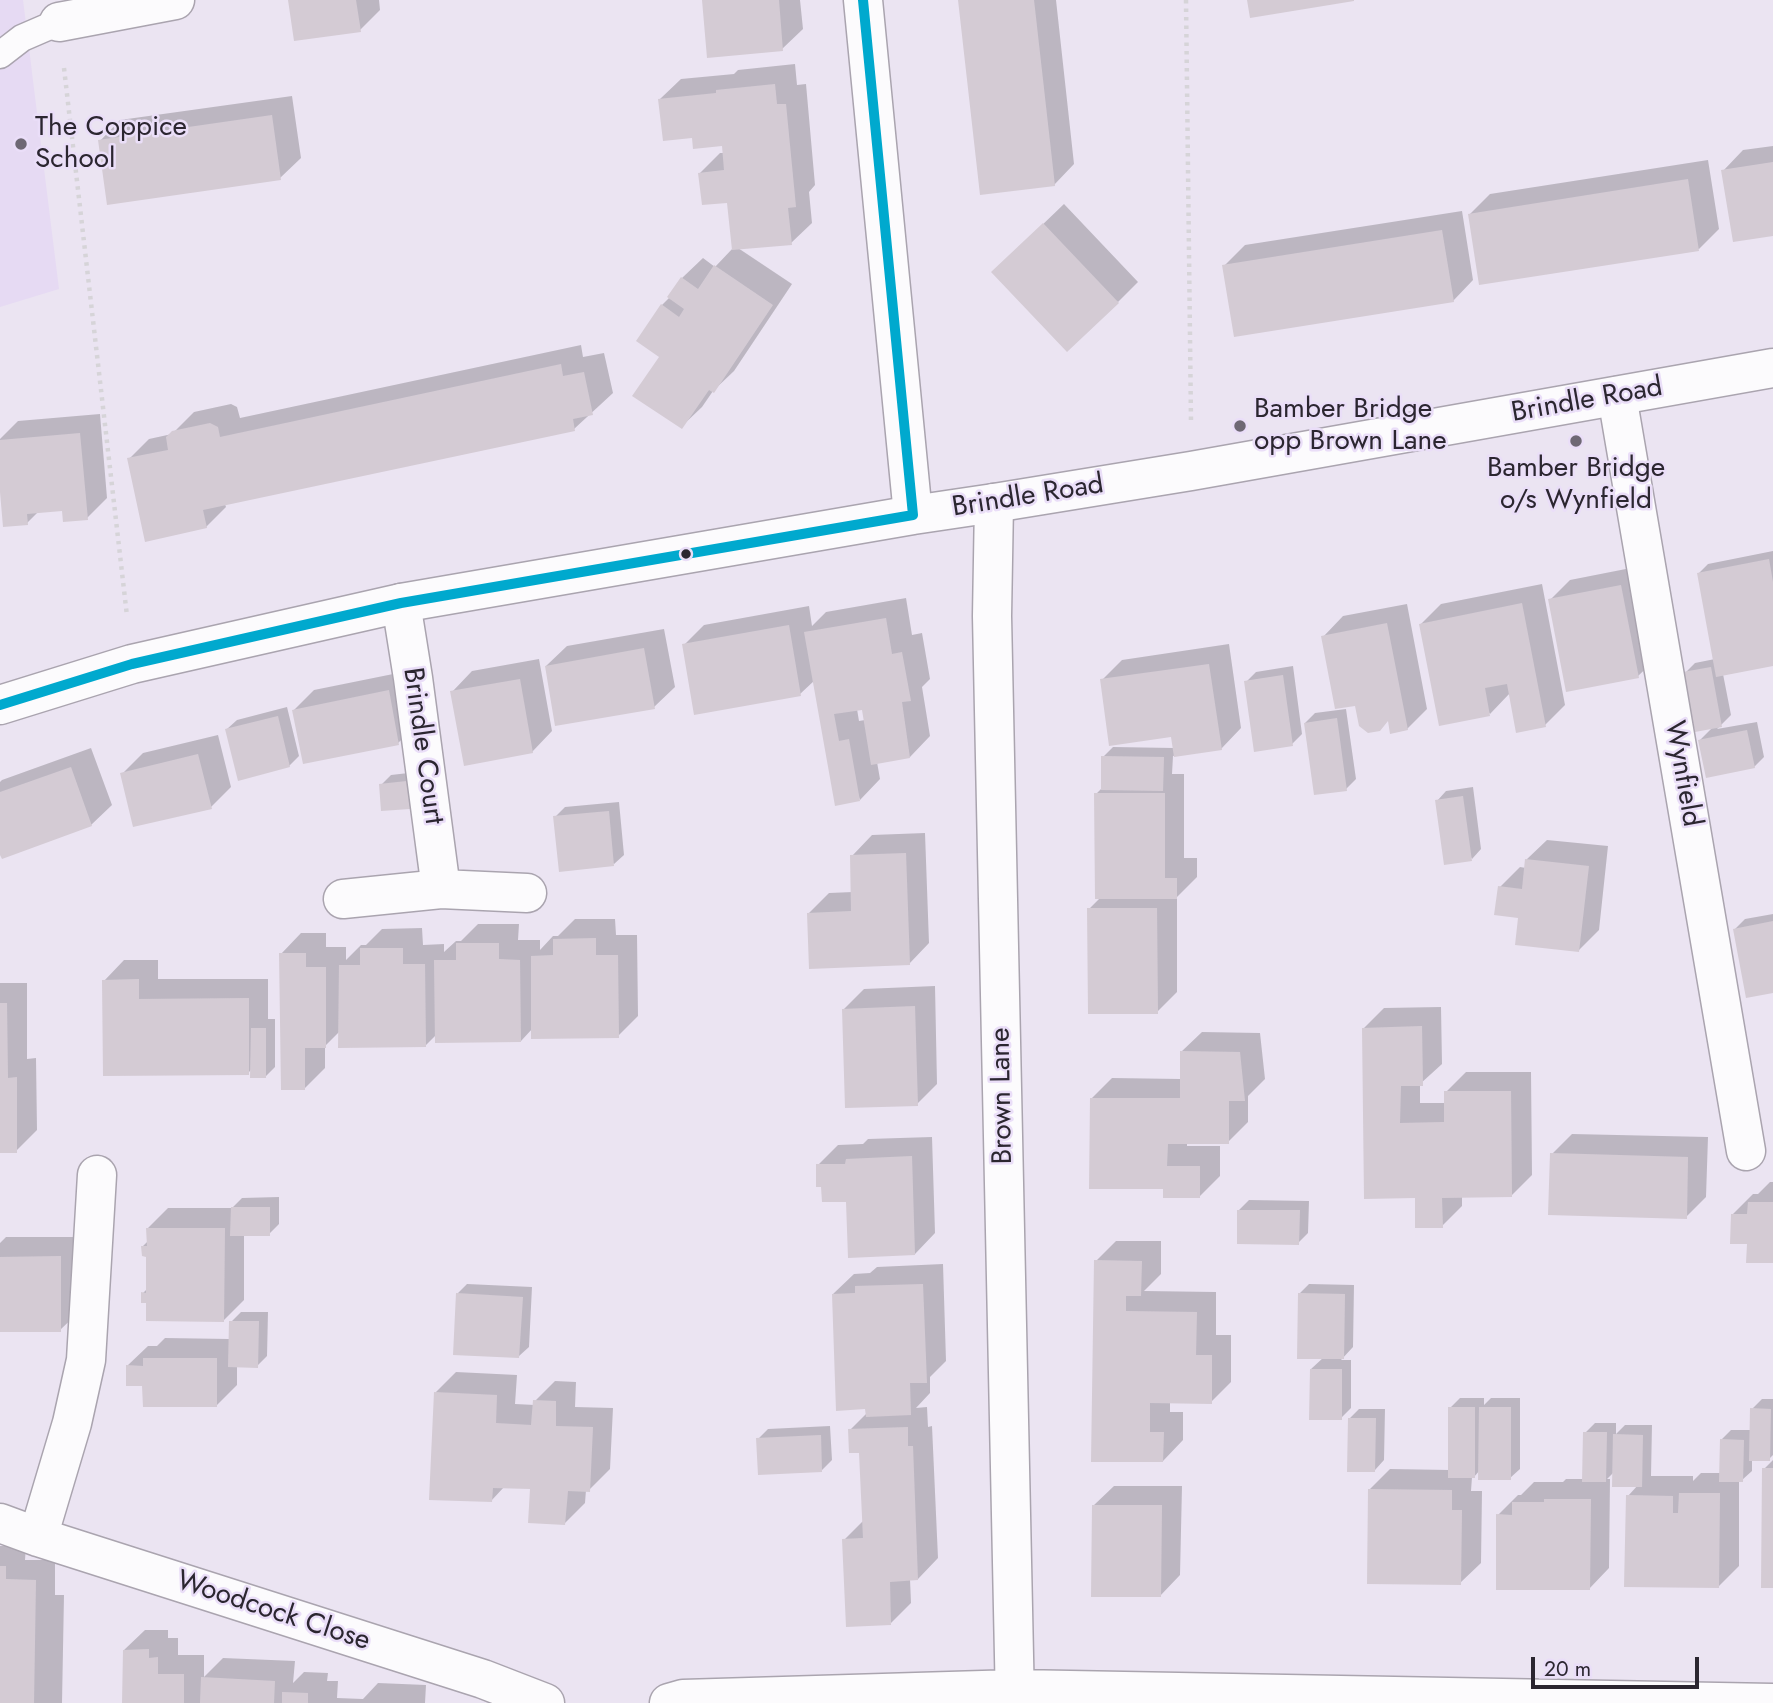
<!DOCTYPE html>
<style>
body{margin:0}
#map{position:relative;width:1773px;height:1703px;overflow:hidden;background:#ebe4f2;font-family:Jost,sans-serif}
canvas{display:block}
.scale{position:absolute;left:1531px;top:1657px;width:168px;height:32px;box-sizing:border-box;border:4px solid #2b2630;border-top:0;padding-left:9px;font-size:21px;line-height:24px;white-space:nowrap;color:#2b2630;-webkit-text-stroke:5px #eadef8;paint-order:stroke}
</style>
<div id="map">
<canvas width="1773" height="1703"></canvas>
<div class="scale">20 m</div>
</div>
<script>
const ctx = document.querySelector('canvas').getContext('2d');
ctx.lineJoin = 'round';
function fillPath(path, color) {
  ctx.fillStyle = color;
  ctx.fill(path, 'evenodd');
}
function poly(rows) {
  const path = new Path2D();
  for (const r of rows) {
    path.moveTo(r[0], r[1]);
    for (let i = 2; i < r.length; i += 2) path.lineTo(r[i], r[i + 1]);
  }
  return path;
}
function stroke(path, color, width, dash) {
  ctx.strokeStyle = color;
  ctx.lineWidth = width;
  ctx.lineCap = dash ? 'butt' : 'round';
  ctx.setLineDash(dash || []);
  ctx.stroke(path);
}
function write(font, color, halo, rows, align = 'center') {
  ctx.font = font + ' Jost,sans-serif';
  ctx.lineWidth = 5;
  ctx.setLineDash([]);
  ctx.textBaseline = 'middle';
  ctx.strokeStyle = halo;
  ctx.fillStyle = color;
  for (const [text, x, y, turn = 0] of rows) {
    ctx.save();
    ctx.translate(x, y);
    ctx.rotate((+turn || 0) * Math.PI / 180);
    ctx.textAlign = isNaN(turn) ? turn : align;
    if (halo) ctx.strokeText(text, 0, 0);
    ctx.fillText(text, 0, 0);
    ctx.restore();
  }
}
const built = poly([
 [0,0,23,0,59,289,0,307]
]);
const shadow = poly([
 [290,0,379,0,380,10,360,30],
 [704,0,800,0,803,29,782,49],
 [960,0,1056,0,1074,164,1054,185],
 [795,64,797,85,806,84,815,185,809,192,812,223,791,243,738,248,792,284,734,371,713,391,702,407,681,427,661,356,662,305,670,297,682,278,703,258,715,267,733,248,728,201,700,173,720,153,724,153,724,144,693,136,660,99,681,79,734,74,738,70],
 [292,96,301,158,280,178,100,141,120,120],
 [1773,146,1773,234,1723,171,1743,150],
 [1708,160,1719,229,1699,249,1470,214,1490,194],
 [1064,204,1138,282,1118,302,1014,252],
 [1462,211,1473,280,1453,301,1224,266,1245,245],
 [581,345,583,357,604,353,613,393,574,429,225,504,226,507,206,527,129,459,149,439,172,434,194,412,231,404,237,407,240,418],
 [100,414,107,498,87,518,63,509,39,511,27,523,0,472,0,439,18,421],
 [1773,551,1773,664,1723,674,1731,715,1717,729,1757,722,1764,757,1754,767,1700,740,1714,726,1685,673,1695,663,1715,659,1698,574,1708,564],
 [1641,566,1659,656,1638,676,1550,600,1570,580],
 [1542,584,1565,705,1545,725,1510,693,1490,714,1421,624,1441,604],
 [906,598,912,635,922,633,930,679,922,687,930,736,910,757,877,762,880,779,860,800,815,680,800,694,684,645,704,625,809,606,812,626,826,612],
 [863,708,865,720,859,721,857,709],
 [1407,604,1427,709,1407,729,1357,704,1323,637,1343,616],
 [664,629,675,687,654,707,546,666,567,646],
 [1229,644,1241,728,1221,749,1173,756,1172,774,1184,774,1184,858,1197,858,1197,877,1177,897,1177,992,1157,1012,1089,909,1100,898,1096,794,1103,787,1103,757,1113,747,1174,748,1173,735,1102,680,1122,660],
 [539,659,552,731,532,752,452,692,472,671],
 [1293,666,1302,734,1292,744,1246,682,1256,672],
 [408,671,419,723,398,743,294,710,314,690],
 [287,707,299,756,289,766,227,729,237,720],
 [1346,709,1356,779,1346,789,1305,723,1315,713],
 [218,735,231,787,211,807,122,774,143,753],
 [91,748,112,805,91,825,0,850,0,782,2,780],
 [417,772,419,797,409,807,381,785,391,775],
 [1473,787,1481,849,1472,859,1437,801,1446,791],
 [619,802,624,855,614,864,555,817,565,807],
 [925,833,929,943,909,964,809,913,829,893,853,892,852,856,872,835],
 [1547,840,1608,846,1599,930,1579,950,1500,887,1520,867,1526,868,1526,860],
 [1773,914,1773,992,1735,929,1745,919],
 [575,919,615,919,616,935,637,935,638,1016,618,1036,533,1028,521,1041,437,1034,425,1046,340,1031,325,1046,325,1068,305,1088,281,954,301,933,326,933,326,947,346,947,346,960,361,945,366,945,382,929,422,928,423,945,444,944,444,952,456,941,461,941,478,924,519,924,518,940,540,940,540,950,553,936,558,936],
 [124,960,158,960,158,979,268,979,268,1019,275,1019,275,1067,265,1077,252,1069,248,1073,104,981],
 [0,983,27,983,27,1059,36,1058,37,1130,16,1151,0,1151],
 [935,986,937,1084,917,1104,844,1009,864,989],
 [1441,1007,1442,1064,1420,1084,1420,1103,1446,1103,1446,1092,1466,1072,1531,1072,1532,1175,1512,1195,1462,1196,1462,1206,1442,1226,1417,1197,1364,1028,1384,1008],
 [1202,1032,1260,1033,1265,1079,1248,1096,1248,1122,1228,1142,1187,1142,1187,1146,1220,1146,1220,1176,1200,1196,1165,1188,1091,1099,1112,1078,1181,1079,1181,1052],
 [1572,1134,1708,1137,1706,1197,1686,1217,1552,1154],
 [932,1137,935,1233,915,1254,848,1200,818,1165,838,1145,863,1144,868,1139],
 [1770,1182,1773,1182,1773,1262,1749,1243,1733,1214,1753,1194,1758,1194],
 [279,1197,279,1224,269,1234,244,1234,244,1300,224,1320,147,1301,143,1293,148,1288,148,1255,143,1246,148,1241,148,1228,168,1208,232,1208,242,1198],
 [1249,1200,1309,1201,1308,1233,1298,1243,1239,1210],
 [6,1237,80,1237,81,1310,60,1330,0,1330,0,1243],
 [1116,1241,1161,1241,1161,1274,1144,1291,1216,1292,1216,1335,1231,1335,1231,1382,1211,1402,1170,1401,1170,1412,1183,1412,1183,1440,1163,1461,1093,1460,1096,1261],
 [943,1264,946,1361,930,1377,930,1393,916,1408,927,1407,928,1427,932,1426,938,1558,918,1579,910,1579,911,1603,891,1623,844,1540,864,1520,861,1451,850,1430,867,1413,833,1294,854,1274,870,1273,877,1267],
 [467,1284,532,1287,529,1347,519,1356,457,1294],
 [1309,1284,1354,1285,1353,1347,1341,1360,1351,1360,1351,1408,1341,1418,1311,1369,1324,1357,1299,1294],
 [241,1312,268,1312,267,1356,257,1366,237,1366,237,1385,217,1405,144,1384,127,1366,148,1346,157,1346,165,1338,230,1339,231,1322],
 [456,1372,517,1375,515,1404,535,1405,535,1401,555,1381,576,1382,575,1407,613,1408,610,1469,589,1490,586,1490,585,1503,565,1523,532,1488,505,1486,491,1501,435,1393],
 [1460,1398,1484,1398,1484,1405,1491,1398,1520,1398,1520,1469,1510,1478,1480,1470,1474,1477,1472,1477,1471,1491,1482,1491,1481,1563,1460,1583,1370,1489,1390,1469,1450,1470,1450,1408],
 [1762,1399,1773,1399,1773,1455,1769,1459,1773,1459,1752,1459,1752,1471,1742,1480,1739,1480,1739,1566,1718,1587,1628,1496,1638,1485,1614,1472,1607,1479,1610,1479,1609,1568,1589,1589,1498,1515,1518,1495,1521,1495,1534,1482,1563,1482,1566,1479,1584,1479,1585,1433,1595,1423,1616,1423,1616,1434,1625,1425,1652,1425,1651,1476,1693,1476,1693,1481,1701,1473,1721,1473,1721,1440,1731,1430,1751,1430,1752,1409],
 [1359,1409,1385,1409,1384,1460,1375,1470,1349,1419],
 [830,1426,832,1460,822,1470,758,1439,768,1429],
 [1773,1460,1773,1586,1764,1469],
 [1114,1486,1182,1486,1180,1575,1160,1596,1093,1506],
 [0,1546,26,1546,25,1560,55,1560,55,1595,64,1595,62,1703,0,1703],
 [145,1630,168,1630,168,1638,178,1638,178,1655,204,1655,204,1677,223,1658,295,1661,293,1683,304,1672,328,1673,327,1681,338,1681,337,1698,363,1699,378,1683,426,1685,425,1703,124,1703,124,1650]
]);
const building = poly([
 [288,0,356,0,361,32,294,41],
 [702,0,779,0,783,51,707,58],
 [958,0,1034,0,1055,186,980,195],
 [1247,0,1354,0,1354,1,1250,18],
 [775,84,777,104,786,104,796,207,788,208,792,245,732,250,727,203,702,205,698,173,724,170,722,146,693,149,692,138,663,141,658,99,716,93,716,90],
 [272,115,281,180,107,205,98,140],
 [1773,162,1773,236,1733,242,1721,170],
 [1688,179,1699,251,1479,285,1468,214],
 [1043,223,1119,303,1067,352,991,272],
 [1442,230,1454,302,1234,337,1222,265],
 [714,265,773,305,714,393,709,390,682,429,632,396,659,357,636,341,661,304,679,317,684,309,667,297,681,277,698,289],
 [561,364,563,376,584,372,593,415,573,419,575,431,203,510,207,528,145,542,127,458,168,450,166,437,172,431,210,423,218,427,220,437],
 [80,433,88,520,63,522,62,511,27,514,28,525,3,527,0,492,0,440],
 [1769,559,1773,582,1773,666,1716,677,1697,573],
 [1621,585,1639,678,1566,692,1548,599],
 [1522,603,1546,727,1516,733,1507,684,1485,688,1490,716,1439,726,1419,624],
 [886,618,892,654,902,652,911,701,902,702,910,758,871,765,862,710,834,714,839,741,849,739,860,801,835,806,804,632],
 [1387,623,1408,730,1390,734,1388,721,1380,731,1368,733,1359,726,1355,706,1335,709,1321,636],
 [789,625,801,696,694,715,682,644],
 [644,648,655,709,555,726,545,666],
 [1209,664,1222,750,1174,757,1171,737,1109,746,1100,679],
 [1711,667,1722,727,1695,732,1683,672],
 [1283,675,1293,746,1254,752,1244,681],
 [520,679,533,753,464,766,450,691],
 [389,690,399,745,303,764,292,710],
 [278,716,290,767,238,781,225,729],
 [1337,718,1347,791,1314,795,1304,723],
 [1747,730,1755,768,1706,778,1698,740],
 [198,754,212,809,133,827,120,773],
 [1101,756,1164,757,1163,791,1101,790],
 [71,767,92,826,2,859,0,855,0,792],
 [407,781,410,809,381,811,379,784],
 [1094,793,1165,793,1165,878,1177,878,1177,899,1095,899],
 [1463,796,1472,861,1444,865,1435,800],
 [609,811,614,866,559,872,553,816],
 [906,853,910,965,809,969,807,913,851,911,850,855],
 [1525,859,1589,866,1579,952,1515,945,1518,918,1494,915,1498,886,1522,889],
 [1087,908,1157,908,1158,1014,1088,1014],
 [1773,921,1773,993,1746,998,1733,929],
 [596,938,596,955,618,955,619,1038,531,1039,531,956,553,955,553,939],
 [456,943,499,943,499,959,520,960,521,1042,435,1043,434,960,456,960],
 [360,948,403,948,403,964,425,964,426,1047,338,1048,339,965,360,965],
 [279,953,306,953,306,967,326,967,326,1048,305,1048,305,1090,281,1090],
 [139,979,139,999,249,998,249,1075,103,1076,102,980],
 [0,1003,7,1003,8,1078,17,1077,17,1153,0,1153],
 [915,1006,918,1106,845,1108,842,1009],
 [1422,1026,1423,1086,1401,1086,1400,1123,1444,1122,1444,1091,1511,1091,1512,1197,1442,1198,1443,1228,1415,1228,1415,1198,1364,1199,1362,1028],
 [251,1028,266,1028,266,1078,250,1078],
 [1180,1051,1240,1052,1245,1101,1229,1101,1229,1144,1168,1144,1167,1166,1200,1166,1200,1198,1163,1198,1163,1189,1089,1189,1090,1098,1180,1098],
 [1550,1153,1688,1157,1687,1219,1548,1215],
 [912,1156,915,1255,848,1258,846,1202,822,1202,821,1187,816,1187,816,1164,845,1164,846,1159],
 [1748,1202,1773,1202,1773,1263,1746,1263,1747,1244,1730,1244,1731,1214,1747,1214],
 [231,1207,270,1207,270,1236,230,1236],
 [1237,1210,1300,1210,1299,1245,1237,1244],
 [146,1228,225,1228,224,1322,146,1321,146,1303,141,1303,141,1292,146,1293,146,1257,142,1256,141,1246,147,1246],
 [61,1256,61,1332,0,1332,0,1257],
 [1094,1260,1142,1261,1141,1296,1126,1296,1126,1311,1197,1312,1196,1355,1212,1355,1212,1404,1150,1403,1150,1432,1164,1432,1163,1462,1091,1462],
 [923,1284,927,1383,910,1383,911,1415,866,1417,865,1409,836,1411,832,1294,855,1293,855,1286],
 [456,1293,523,1297,519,1358,453,1355],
 [1298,1293,1345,1294,1344,1359,1297,1359],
 [229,1321,259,1321,258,1368,228,1367],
 [143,1358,217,1358,217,1407,143,1407,142,1386,126,1386,126,1365,143,1366],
 [1310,1369,1342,1369,1342,1420,1309,1420],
 [434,1392,497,1395,496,1423,531,1425,533,1400,556,1401,556,1426,593,1427,590,1492,568,1491,565,1525,528,1523,530,1489,493,1488,492,1502,429,1500],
 [1448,1407,1475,1407,1475,1478,1448,1478],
 [1479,1407,1511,1407,1511,1480,1478,1480],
 [1750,1408,1771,1409,1770,1461,1749,1461],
 [1348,1418,1376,1418,1375,1472,1347,1472],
 [908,1427,908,1446,913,1446,918,1580,890,1582,891,1625,846,1627,842,1539,863,1538,859,1453,849,1453,848,1429],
 [1583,1432,1607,1432,1606,1482,1582,1482],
 [1613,1434,1643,1435,1642,1487,1612,1487],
 [821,1435,822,1472,758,1475,756,1438],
 [1720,1439,1744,1440,1743,1482,1719,1482],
 [1762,1468,1773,1468,1773,1588,1761,1588],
 [1368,1489,1452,1490,1452,1510,1462,1510,1461,1585,1367,1584],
 [1679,1493,1720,1493,1719,1588,1624,1587,1626,1495,1673,1496,1673,1513,1678,1513],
 [1544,1499,1591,1499,1590,1590,1496,1590,1496,1514,1512,1515,1512,1502,1544,1502],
 [1092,1505,1162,1505,1161,1597,1091,1597],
 [0,1566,6,1566,6,1579,36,1580,34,1703,0,1703],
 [149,1649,149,1658,158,1657,158,1674,184,1674,184,1703,122,1703,123,1650],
 [201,1677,275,1681,274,1703,200,1703],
 [282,1692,308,1693,308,1703,282,1703]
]);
const path = poly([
 [1186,0,1191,421],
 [64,68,127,616]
]);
const lane = poly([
 [0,55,22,38,59,22]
]);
const street = poly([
 [59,22,175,0],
 [1617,396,1746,1151],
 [994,503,992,616,1015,1703],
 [401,603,413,678,441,889],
 [343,899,441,889,527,893],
 [0,1523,38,1537,483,1679,545,1703],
 [38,1537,72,1423,86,1360,97,1175],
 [669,1703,683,1699,1016,1689,1773,1703]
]);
const secondary = poly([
 [863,0,913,515],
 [0,705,132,664,401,603,913,515,994,503,1191,471,1773,368]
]);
const bus1 = poly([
 [863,0,913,515],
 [0,705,132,664,401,603,913,515]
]);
const markers = [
 [21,144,7,"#6e6874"],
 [1240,426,7,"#6e6874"],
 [1576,441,7,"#6e6874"],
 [686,554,6,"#2b2630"]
];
const poiNames = [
 ["The Coppice",35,128],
 ["School",35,160],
 ["Bamber Bridge",1254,410],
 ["opp Brown Lane",1254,442],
 ["Bamber Bridge",1576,469,"center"],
 ["o/s Wynfield",1576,501,"center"]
];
const streetNames = [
 ["Brindle Road",1587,401,-10],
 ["Brindle Road",1028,497,-9],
 ["Brindle Court",422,746,82],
 ["Wynfield",1682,774,80],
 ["Brown Lane",1003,1096,-91],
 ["Woodcock Close",273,1612,18]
];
fillPath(built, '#e6daf3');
fillPath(shadow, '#0003');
fillPath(building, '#d4cbd4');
stroke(lane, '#aaa4af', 29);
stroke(street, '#aaa4af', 41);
stroke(secondary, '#aaa4af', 41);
stroke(path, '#d6d4d8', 4.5, [3.5, 5]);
stroke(lane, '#fcfbfd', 26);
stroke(street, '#fcfbfd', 38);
stroke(secondary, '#fcfbfd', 38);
stroke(bus1, '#00a9ce', 10);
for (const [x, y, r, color] of markers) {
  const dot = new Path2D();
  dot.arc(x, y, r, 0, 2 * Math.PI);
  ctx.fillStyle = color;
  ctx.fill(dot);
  stroke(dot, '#eadef8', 2.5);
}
write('28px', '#2b2630', '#eadef8', poiNames, 'left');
write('28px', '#2b2630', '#eadef8', streetNames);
</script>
